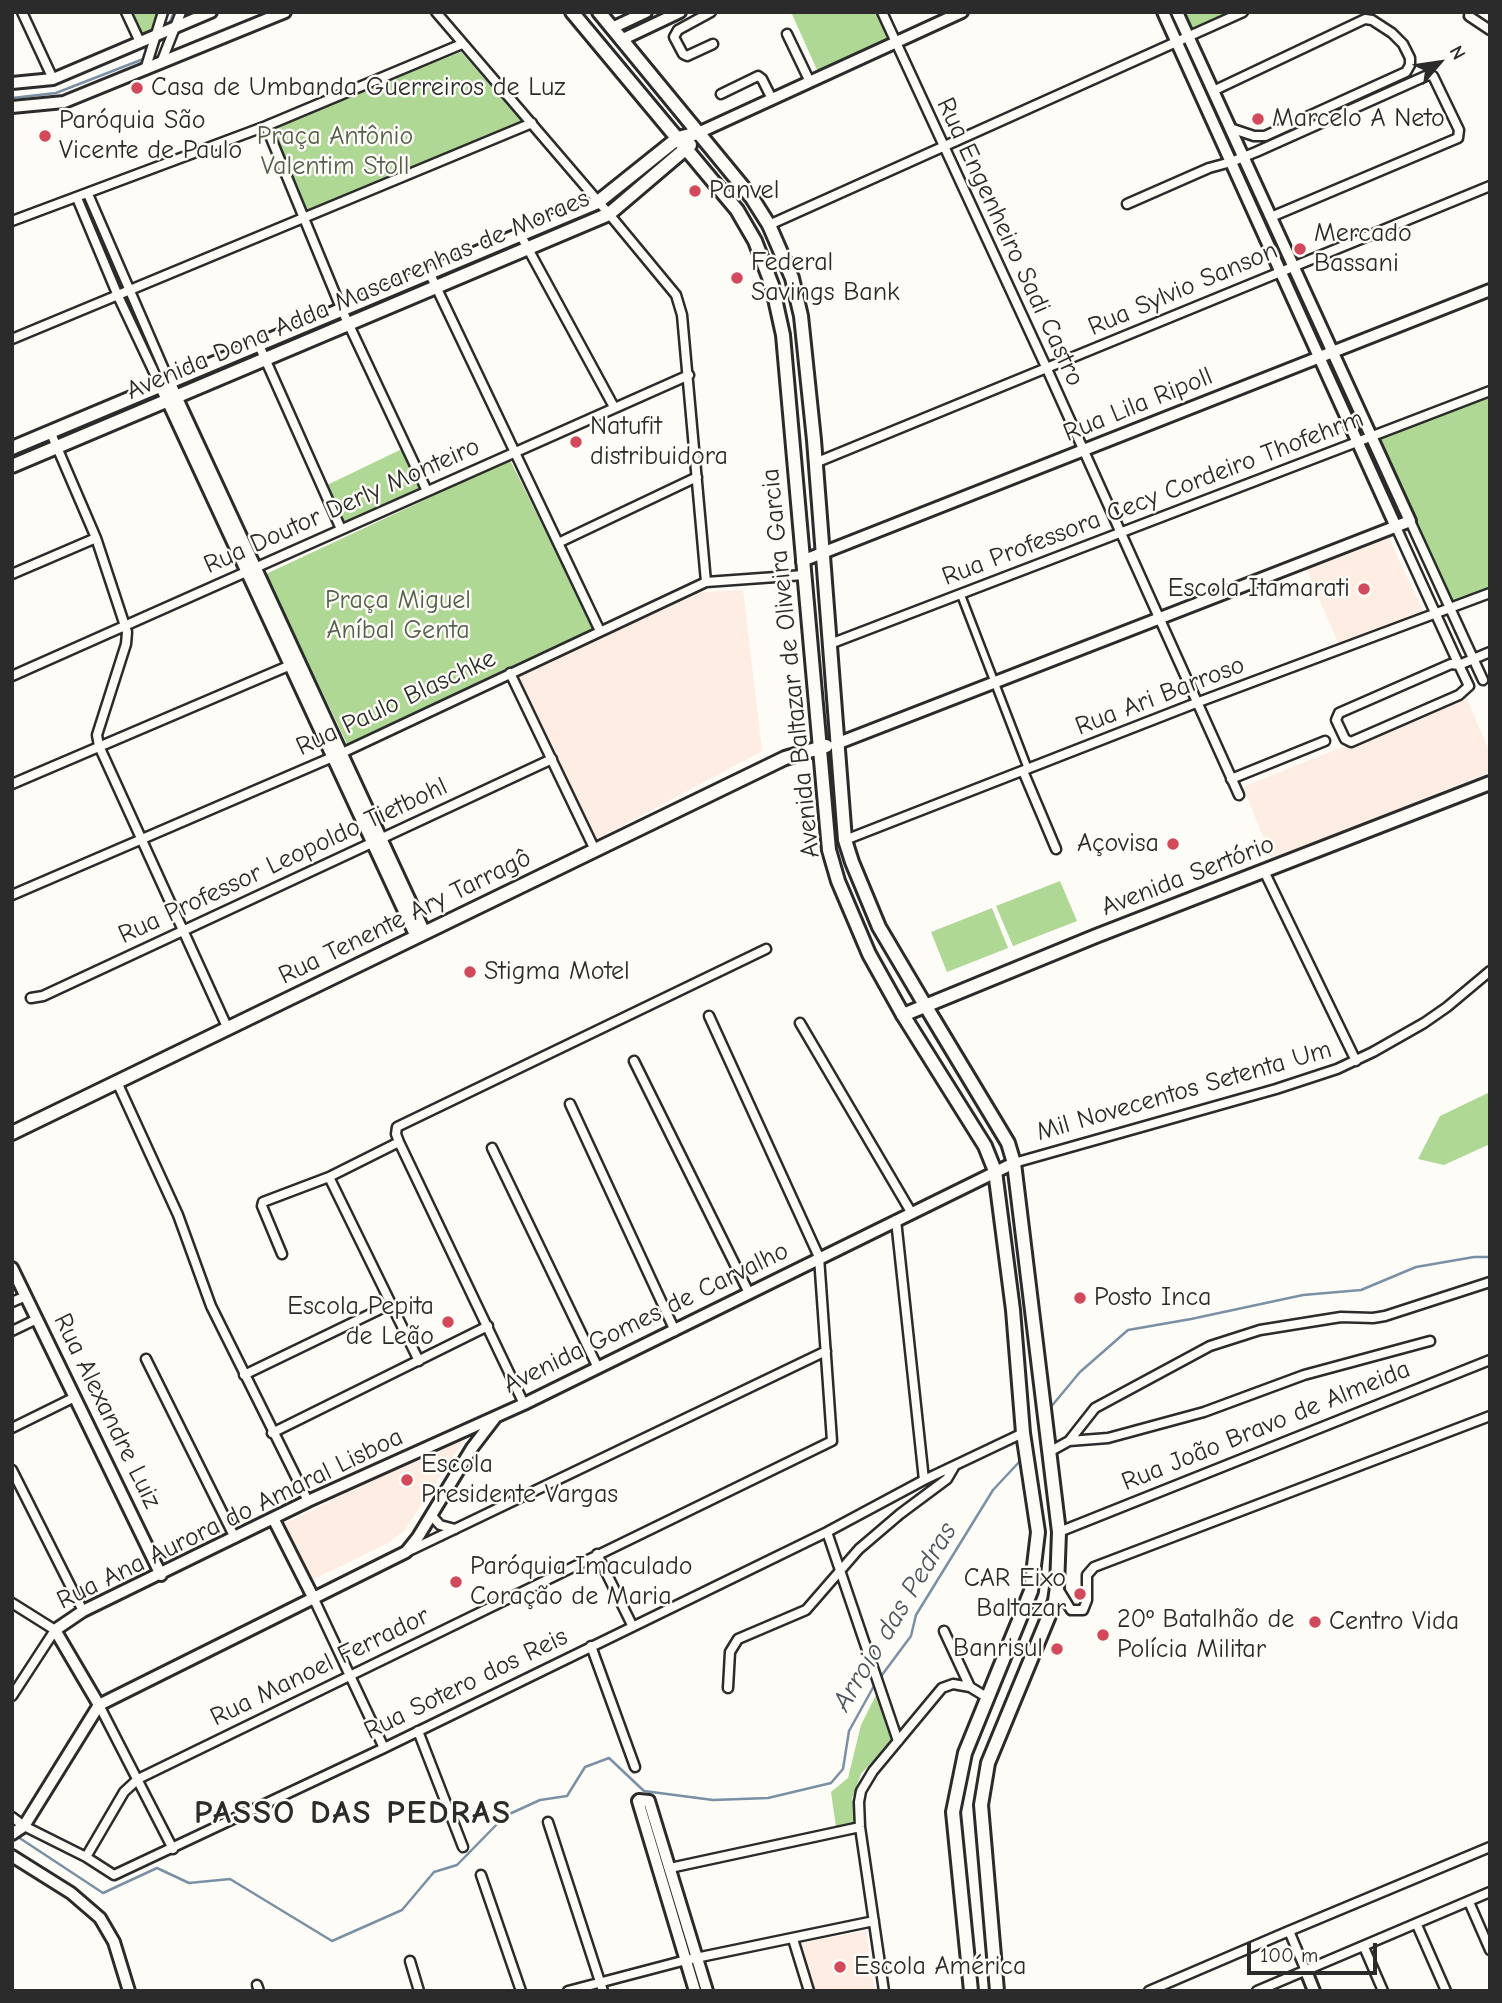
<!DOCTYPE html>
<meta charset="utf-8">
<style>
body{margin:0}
#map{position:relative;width:1502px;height:2003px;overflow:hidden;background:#fdfcf7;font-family:"Comic Neue",sans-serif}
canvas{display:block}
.frame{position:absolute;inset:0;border:14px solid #2b2b2b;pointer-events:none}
.north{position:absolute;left:1404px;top:28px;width:70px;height:70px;-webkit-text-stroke:5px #fdfcf7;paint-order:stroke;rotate:61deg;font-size:19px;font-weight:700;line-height:28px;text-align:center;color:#2b2b2b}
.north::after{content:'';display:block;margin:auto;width:24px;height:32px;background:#2b2b2b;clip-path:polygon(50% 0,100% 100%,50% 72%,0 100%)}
.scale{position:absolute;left:1247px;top:1943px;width:130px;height:32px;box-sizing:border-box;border:4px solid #2b2b2b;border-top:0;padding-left:9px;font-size:21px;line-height:24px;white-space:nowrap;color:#2b2b2b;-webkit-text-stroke:5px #fdfcf7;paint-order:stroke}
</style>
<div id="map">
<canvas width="1502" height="2003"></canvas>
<div class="frame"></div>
<div class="north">N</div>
<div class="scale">100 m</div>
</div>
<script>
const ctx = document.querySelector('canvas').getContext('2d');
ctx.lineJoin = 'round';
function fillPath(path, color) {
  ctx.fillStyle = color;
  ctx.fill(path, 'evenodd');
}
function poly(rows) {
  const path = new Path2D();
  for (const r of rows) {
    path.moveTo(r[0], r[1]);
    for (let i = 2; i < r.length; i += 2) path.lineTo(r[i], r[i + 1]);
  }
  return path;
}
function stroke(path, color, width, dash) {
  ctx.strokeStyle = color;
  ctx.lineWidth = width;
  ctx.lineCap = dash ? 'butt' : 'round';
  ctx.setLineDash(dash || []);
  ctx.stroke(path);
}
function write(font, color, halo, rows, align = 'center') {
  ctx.font = font + ' "Comic Neue",sans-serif';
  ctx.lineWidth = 5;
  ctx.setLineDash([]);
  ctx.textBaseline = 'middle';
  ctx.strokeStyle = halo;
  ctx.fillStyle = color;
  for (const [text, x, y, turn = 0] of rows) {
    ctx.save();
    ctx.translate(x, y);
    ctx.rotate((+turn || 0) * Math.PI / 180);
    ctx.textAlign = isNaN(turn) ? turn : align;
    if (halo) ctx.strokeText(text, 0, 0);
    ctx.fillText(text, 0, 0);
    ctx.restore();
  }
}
const built = poly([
 [1388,536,1424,613,1339,645,1305,565],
 [743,590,762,751,596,840,518,676,701,592],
 [1466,697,1490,753,1490,772,1272,859,1243,787],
 [468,1434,405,1530,388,1543,312,1580,282,1525],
 [866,1931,875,1991,815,1991,801,1943]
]);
const green = poly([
 [129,12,160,12,152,36,143,40],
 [791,12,879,12,891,39,818,72],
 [1183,12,1230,12,1191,30],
 [461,52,523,123,305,214,271,128],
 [1490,397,1490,588,1450,604,1378,440],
 [402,449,420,490,346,525,327,485],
 [510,460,594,628,347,744,266,574],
 [1060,881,1077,921,1013,946,996,906],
 [992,908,1008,948,947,972,931,932],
 [1490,1092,1490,1144,1444,1165,1418,1159,1440,1116],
 [877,1693,892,1740,861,1774,852,1798,856,1824,836,1827,831,1792,848,1778,861,1725]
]);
const stream = poly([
 [169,24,174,12],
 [12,98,56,93,146,58],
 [1050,1408,1080,1372,1128,1330,1191,1319,1303,1295,1361,1290,1416,1267,1474,1257,1490,1257],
 [879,1679,911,1636,916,1615,993,1490,1021,1460],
 [15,1835,103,1893,157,1868,189,1883,230,1879,332,1941,402,1910,434,1872,457,1865,505,1816,540,1800,567,1796,585,1767,609,1758,644,1791,713,1800,768,1798,831,1783,843,1769,849,1731,875,1684]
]);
const pedestrian = poly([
 [961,595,1028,769]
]);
const minor = poly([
 [22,12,53,79],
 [126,12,140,42],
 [436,12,609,214,676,295,682,315,706,582],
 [711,12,678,30,674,37,683,54,687,56,713,44],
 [882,12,1047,369,1239,795],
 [1470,12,1469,16,1490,30],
 [787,34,810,82],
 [161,63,181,12],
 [145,70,163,12],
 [1213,91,1365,19,1372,20,1392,33,1403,44,1410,58,1410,65,1406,72,1265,136,1254,136,1230,128],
 [721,94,758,76,762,79,772,99],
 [266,126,341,308,427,491],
 [88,194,169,381],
 [77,198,118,296,160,385],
 [1127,204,1209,168,1231,162,1256,152,1428,75,1433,76,1459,130,1458,138,1271,217],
 [12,221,266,126,462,44],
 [769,225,1243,12],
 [520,234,614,407],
 [429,272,600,631],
 [12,339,532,123],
 [258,343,341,529],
 [50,431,96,538,127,632,126,644,97,735,99,746,228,1029],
 [815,463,1490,186],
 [1410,521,1483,680],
 [1396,527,1459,665,1469,686,1459,695,1351,742,1345,739,1336,720,1339,713,1451,664,1459,665,1490,652],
 [558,543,697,477],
 [12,574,96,538],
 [830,644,1490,391],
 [510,673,595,850],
 [12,676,689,375],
 [1023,771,1056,849],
 [1231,779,1325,741],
 [12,784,293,664],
 [845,840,1196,703,1490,593],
 [1264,871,1356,1061],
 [12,895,342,753,706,582,804,575],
 [31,998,43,996,552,759],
 [800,1023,911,1212],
 [634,1061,749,1293],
 [117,1082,178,1215,211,1306,308,1501],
 [570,1104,675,1331],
 [492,1148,598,1368],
 [1014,1163,1276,1089,1337,1069,1373,1052,1424,1023,1447,1007,1490,971],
 [329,1177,419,1361],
 [896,1220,924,1480],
 [282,1254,262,1206,263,1202,329,1177,399,1142],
 [12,1302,26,1296],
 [12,1331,37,1319],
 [146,1359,235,1538],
 [244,1375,391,1304],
 [524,1404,399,1142,396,1134,397,1127,766,949],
 [12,1428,75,1397],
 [272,1433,488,1326],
 [1069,1441,1095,1408,1210,1346,1260,1330,1341,1317,1373,1318,1385,1316,1490,1282],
 [1049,1452,1069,1441,1108,1438,1204,1412,1304,1375,1430,1341],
 [12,1470,83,1611],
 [432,1516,440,1525,455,1529],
 [827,1532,898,1741],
 [1059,1532,1490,1360],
 [409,1551,826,1351],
 [597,1554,632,1625],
 [1057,1587,1071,1610,1083,1610,1087,1600,1087,1575,1094,1567,1490,1416],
 [313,1597,384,1748],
 [12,1603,55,1630,12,1696],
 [944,1631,970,1687],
 [591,1646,635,1767],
 [728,1688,730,1652,738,1639,806,1610,859,1549,900,1514,947,1479,954,1467],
 [99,1705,173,1849],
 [418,1731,463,1847],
 [12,1817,24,1826,86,1857,114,1875,384,1748,827,1532,924,1480,1023,1433],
 [548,1822,603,1991],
 [86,1857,124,1792,138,1779,832,1441,819,1257,709,1016],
 [670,1868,860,1827],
 [481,1875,521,1991],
 [1469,1902,1490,1950],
 [1417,1925,1446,1991],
 [1289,1931,1490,1847],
 [793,1939,809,1991],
 [1364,1947,1383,1991],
 [410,1961,419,1991],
 [257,1985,259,1991],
 [568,1991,686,1960,874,1921],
 [884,1991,860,1827,859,1802,861,1791,873,1771,942,1688,953,1684,970,1687,988,1698],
 [1149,1991,1289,1931,1306,1971],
 [1257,1991,1490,1892]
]);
const tertiary = poly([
 [1163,12,1396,527],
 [612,28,646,12],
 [621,40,680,12],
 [12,83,53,79,211,12],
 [12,107,64,102,285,12],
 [698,133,962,12],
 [169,381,425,933],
 [160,385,416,937],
 [802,561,1490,290],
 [836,744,1410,521,1177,12],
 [12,1268,161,1575],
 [273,1518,313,1597],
 [99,1705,55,1630,83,1611,308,1501,524,1404,1014,1163],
 [12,1834,24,1826,99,1705,406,1552,418,1537,472,1448,495,1418],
 [12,1856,71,1893,100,1918,114,1942,129,1991],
 [1306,1971,1314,1991],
 [695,1991,638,1801,639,1800,649,1801,707,1991]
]);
const secondary = poly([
 [572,12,737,210,755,241,772,285,783,335,829,850,838,881,869,954,903,1015],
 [599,12,752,198,769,225,792,278,801,316,814,440,845,840,852,862,879,927,925,1005],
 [12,448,598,202,678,138,698,133],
 [12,466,609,214,690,145],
 [12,1133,785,758,826,746]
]);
const primary = poly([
 [925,1005,996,1123,1008,1143,1014,1163,1059,1532,1057,1587,1055,1601,988,1763,981,1805,997,1991],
 [971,1991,953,1812,965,1753,1031,1591,1038,1532,1023,1433,1013,1310,995,1171,985,1146,903,1015,1096,936,1490,783]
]);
const markers = [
 [137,88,7,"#d1495b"],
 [1258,119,7,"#d1495b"],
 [45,136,7,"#d1495b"],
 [695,191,7,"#d1495b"],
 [1300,249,7,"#d1495b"],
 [737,278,7,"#d1495b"],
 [576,442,7,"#d1495b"],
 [1364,589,7,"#d1495b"],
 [1173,844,7,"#d1495b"],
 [470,972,7,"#d1495b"],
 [1080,1298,7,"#d1495b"],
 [448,1322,7,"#d1495b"],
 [407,1480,7,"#d1495b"],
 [456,1582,7,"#d1495b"],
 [1080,1594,7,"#d1495b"],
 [1315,1622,7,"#d1495b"],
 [1103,1635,7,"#d1495b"],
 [1057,1649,7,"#d1495b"],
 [840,1967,7,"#d1495b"]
];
const poiNames = [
 ["Casa de Umbanda Guerreiros de Luz",151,88],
 ["Marcelo A Neto",1272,119],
 ["Paróquia São",59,121],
 ["Vicente de Paulo",59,151],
 ["Panvel",709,191],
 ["Mercado",1314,234],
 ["Bassani",1314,264],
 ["Federal",751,263],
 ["Savings Bank",751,293],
 ["Natufit",590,427],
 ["distribuidora",590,457],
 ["Escola Itamarati",1350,589,"right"],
 ["Açovisa",1159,844,"right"],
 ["Stigma Motel",484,972],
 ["Posto Inca",1094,1298],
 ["Escola Pepita",434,1307,"right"],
 ["de Leão",434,1337,"right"],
 ["Escola",421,1465],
 ["Presidente Vargas",421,1495],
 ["Paróquia Imaculado",470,1567],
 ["Coração de Maria",470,1597],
 ["CAR Eixo",1066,1579,"right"],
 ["Baltazar",1066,1609,"right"],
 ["20º Batalhão de",1117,1620],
 ["Polícia Militar",1117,1650],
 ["Centro Vida",1329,1622],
 ["Banrisul",1043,1649,"right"],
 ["Escola América",854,1967]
];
const parkNames = [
 ["Praça Antônio",335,137],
 ["Valentim Stoll",335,167],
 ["Praça Miguel",398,601],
 ["Aníbal Genta",398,631]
];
const streetNames = [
 ["Rua Engenheiro Sadi Castro",1010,242,65],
 ["Rua Sylvio Sanson",1183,289,-23],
 ["Avenida Dona Adda Mascarenhas de Moraes",358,295,-23],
 ["Rua Lila Ripoll",1138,405,-22],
 ["Rua Professora Cecy Cordeiro Thofehrm",1153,498,-21],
 ["Rua Doutor Derly Monteiro",342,506,-24],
 ["Avenida Baltazar de Oliveira Garcia",791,663,-96],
 ["Rua Ari Barroso",1160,696,-21],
 ["Rua Paulo Blaschke",396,703,-25],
 ["Rua Professor Leopoldo Tietbohl",283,861,-25],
 ["Avenida Sertório",1188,876,-21],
 ["Rua Tenente Ary Tarragô",405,917,-26],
 ["Mil Novecentos Setenta Um",1184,1091,-16],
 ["Avenida Gomes de Carvalho",646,1318,-26],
 ["Rua Alexandre Luiz",107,1411,64],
 ["Rua João Bravo de Almeida",1266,1426,-22],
 ["Rua Ana Aurora do Amaral Lisboa",230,1519,-26],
 ["Rua Manoel Ferrador",320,1667,-26],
 ["Rua Sotero dos Reis",466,1684,-26]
];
const waterNames = [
 ["Arroio das Pedras",895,1617,-59]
];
const districtNames = [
 ["PASSO DAS PEDRAS",353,1814]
];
fillPath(built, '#feede2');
fillPath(green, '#afd895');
stroke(stream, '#7a90a5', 2.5);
stroke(pedestrian, '#2b2b2b', 11);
stroke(minor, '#2b2b2b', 13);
stroke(tertiary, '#2b2b2b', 16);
stroke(secondary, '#2b2b2b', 18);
stroke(primary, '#2b2b2b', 18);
stroke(pedestrian, '#fdfcf7', 6);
stroke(minor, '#fdfcf7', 8);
stroke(tertiary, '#fdfcf7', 10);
stroke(secondary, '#fdfcf7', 12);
stroke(primary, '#fdfcf7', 12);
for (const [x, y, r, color] of markers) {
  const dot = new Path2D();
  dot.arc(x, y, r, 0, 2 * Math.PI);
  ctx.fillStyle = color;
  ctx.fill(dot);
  stroke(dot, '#fdfcf7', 2.5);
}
write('26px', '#2b2b2b', '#fdfcf7', poiNames, 'left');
write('26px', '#535f4b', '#fdfcf7', parkNames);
write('26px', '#2b2b2b', '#fdfcf7', streetNames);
write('italic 28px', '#4c555e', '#fdfcf7', waterNames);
ctx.letterSpacing = '2px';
write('bold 33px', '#2b2b2b', '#fdfcf7', districtNames);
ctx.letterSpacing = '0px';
</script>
